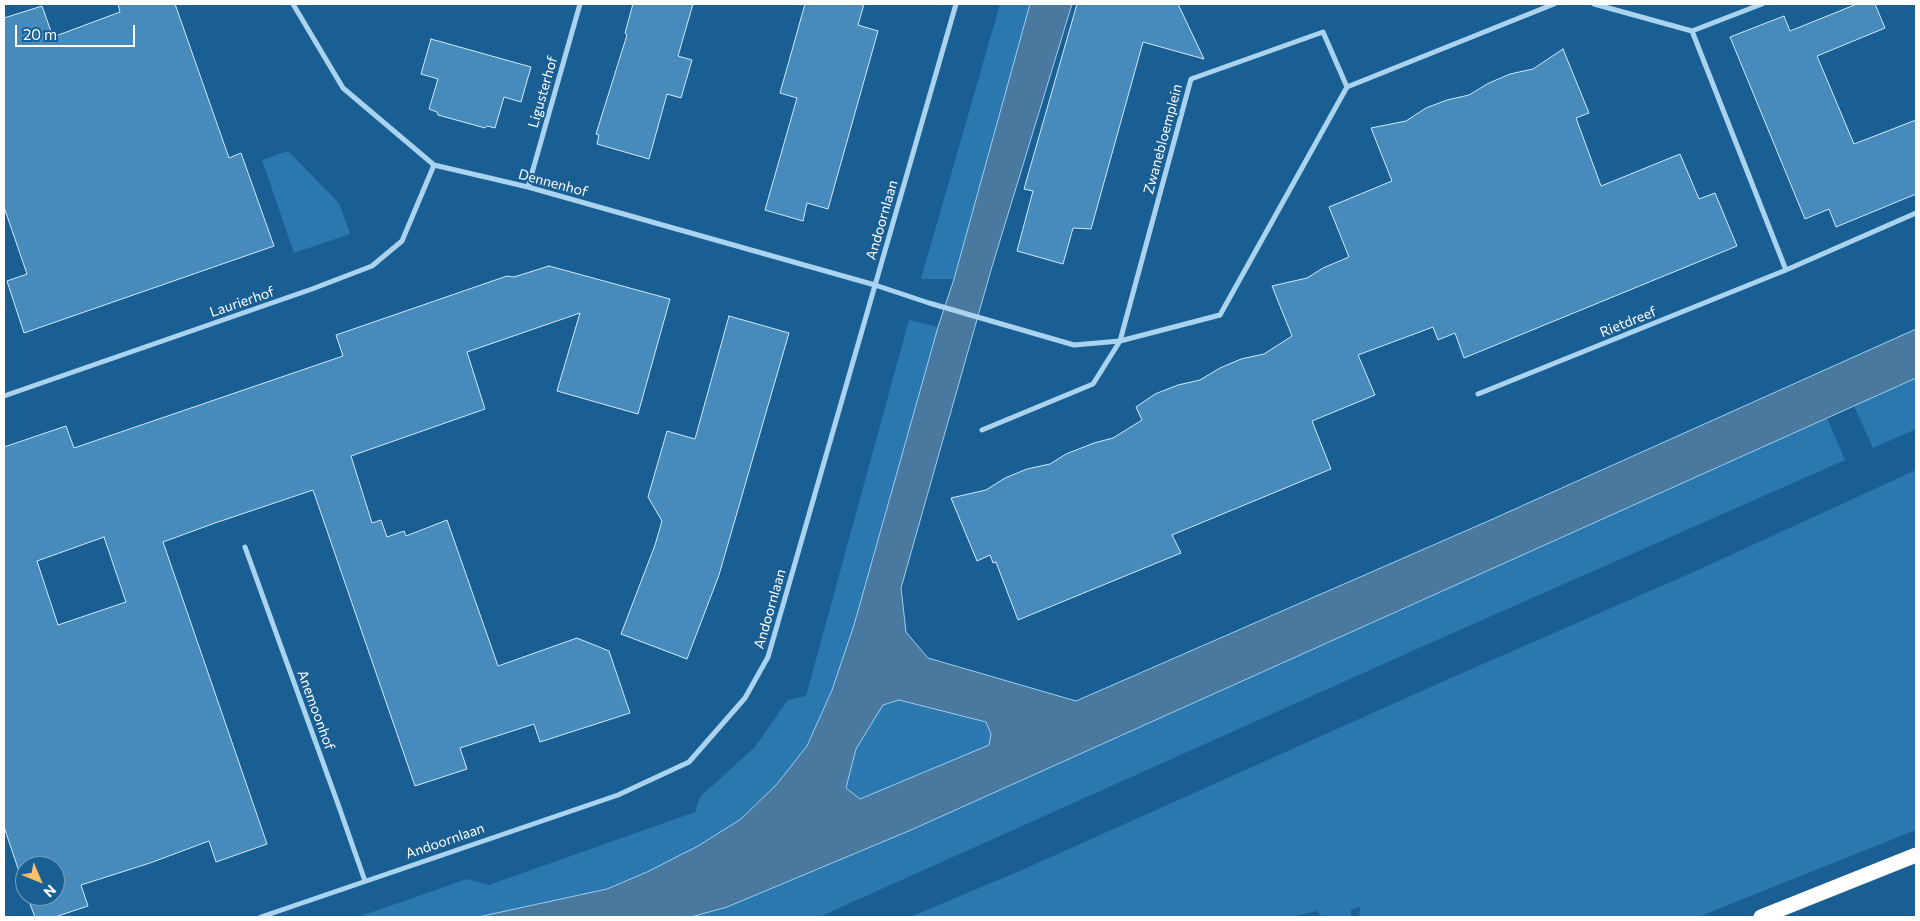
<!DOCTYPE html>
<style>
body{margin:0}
#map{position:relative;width:1920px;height:921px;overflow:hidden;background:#1a5f93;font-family:Commissioner,sans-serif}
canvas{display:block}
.frame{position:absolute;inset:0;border:5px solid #fff;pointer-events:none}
.north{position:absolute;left:15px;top:856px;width:50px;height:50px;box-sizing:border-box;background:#1a5f93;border:1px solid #769fbe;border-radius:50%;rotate:135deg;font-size:14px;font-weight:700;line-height:20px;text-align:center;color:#fff}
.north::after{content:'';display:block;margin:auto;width:18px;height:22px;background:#ffbf68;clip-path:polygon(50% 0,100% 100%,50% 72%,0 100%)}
.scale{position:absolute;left:15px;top:25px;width:120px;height:22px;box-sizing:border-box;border:2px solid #fff;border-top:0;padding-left:6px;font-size:15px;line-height:18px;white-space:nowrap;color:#fff;-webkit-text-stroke:4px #1a5f93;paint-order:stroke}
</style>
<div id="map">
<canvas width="1920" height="921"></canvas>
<div class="frame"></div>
<div class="north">N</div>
<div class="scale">20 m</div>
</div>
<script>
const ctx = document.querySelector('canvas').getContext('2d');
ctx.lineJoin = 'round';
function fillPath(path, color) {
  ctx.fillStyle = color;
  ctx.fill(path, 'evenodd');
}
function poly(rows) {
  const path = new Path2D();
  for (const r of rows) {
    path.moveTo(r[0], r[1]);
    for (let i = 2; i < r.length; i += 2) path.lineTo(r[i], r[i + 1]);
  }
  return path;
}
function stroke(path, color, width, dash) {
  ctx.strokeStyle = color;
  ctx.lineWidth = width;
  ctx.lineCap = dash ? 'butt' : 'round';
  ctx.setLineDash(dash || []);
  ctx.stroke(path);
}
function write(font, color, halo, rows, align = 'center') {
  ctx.font = font + ' Commissioner,sans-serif';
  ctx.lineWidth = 4;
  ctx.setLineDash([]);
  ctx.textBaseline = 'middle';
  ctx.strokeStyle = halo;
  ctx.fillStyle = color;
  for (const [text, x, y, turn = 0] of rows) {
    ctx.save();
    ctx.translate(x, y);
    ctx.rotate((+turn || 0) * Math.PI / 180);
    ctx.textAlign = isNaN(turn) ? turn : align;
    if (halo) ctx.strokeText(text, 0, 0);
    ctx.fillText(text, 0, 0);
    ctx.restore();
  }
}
const green = poly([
 [1000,4,1030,4,954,279,921,279],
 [288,151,339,203,350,234,294,253,262,160],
 [909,320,938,327,854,625,832,690,807,746,777,784,741,819,698,846,647,872,607,889,478,917,358,917,467,879,489,885,695,812,700,797,755,747,788,700,806,696],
 [1916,378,1916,429,1873,448,1854,406],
 [1827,418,1845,460,1428,644,819,917,691,917,727,907,911,830],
 [1916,470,1916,830,1698,917,1359,917,1360,907,1351,910,1351,917,1322,917,1317,911,1292,917,910,917,1022,870,1444,681,1698,570],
 [899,700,986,722,991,734,989,745,860,799,846,788,856,749,883,705]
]);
const water = poly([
 [1030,4,1072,4,991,270,901,588,906,632,928,658,1076,701,1486,522,1916,329,1916,378,911,830,727,907,691,917,478,917,607,889,647,872,698,846,741,819,777,784,807,746,832,690,854,625,938,327,954,279,1030,4],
 [899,700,986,722,991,734,989,745,860,799,846,788,856,749,883,705,899,700]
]);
const building = poly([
 [118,4,175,4,229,158,241,153,274,246,24,333,7,281,27,274,4,207,4,18,42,6,53,37,120,12,118,4],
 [633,4,693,4,678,56,692,60,681,98,667,94,649,159,597,144,599,135,596,134,627,35,625,33,633,4],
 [805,4,864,4,858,25,878,31,828,209,807,203,803,221,765,210,797,98,780,93,805,4],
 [1077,4,1178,4,1204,59,1143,42,1091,229,1073,228,1063,264,1017,251,1033,191,1024,189,1077,4],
 [1857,4,1875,4,1885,28,1817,56,1854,144,1916,120,1916,194,1836,227,1829,209,1805,219,1730,37,1784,16,1790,31,1857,4],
 [431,39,531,67,521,102,504,97,495,128,487,126,485,128,438,115,437,112,429,109,438,79,421,74,431,39],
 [1563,49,1589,113,1576,118,1601,186,1680,154,1699,199,1715,193,1737,246,1464,358,1455,333,1438,340,1433,327,1358,355,1375,395,1312,421,1331,469,1172,535,1181,553,1018,620,996,562,993,563,990,555,977,561,951,498,986,490,1005,478,1027,469,1050,464,1066,454,1094,443,1113,438,1142,420,1136,407,1155,394,1178,385,1200,380,1220,368,1241,359,1264,354,1292,336,1272,286,1307,278,1323,268,1349,257,1329,207,1392,181,1371,128,1406,121,1426,108,1447,100,1469,95,1489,83,1510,74,1533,69,1563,49],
 [549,266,670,299,638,414,557,391,580,313,467,352,485,409,351,456,372,523,381,520,387,537,404,531,406,536,447,520,498,666,577,638,609,651,630,713,540,742,534,724,460,748,467,769,415,786,313,490,215,523,163,542,267,844,216,862,209,841,150,863,81,885,88,906,55,917,35,917,27,896,55,896,55,866,25,866,25,889,4,827,4,447,66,426,74,448,343,356,336,335,507,276,514,277,549,266],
 [104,537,126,602,58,625,37,561,104,537],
 [729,316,789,333,719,575,687,659,621,634,655,545,662,521,648,497,667,431,695,439,729,316]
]);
const minor = poly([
 [293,4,343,88,434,165,528,187,875,285,929,303,1074,345,1120,341,1220,315,1347,87,1554,4],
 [1594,4,1692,31,1762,4],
 [1692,31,1786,270],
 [528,187,580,4],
 [1478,394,1786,270,1916,213],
 [4,396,312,289,372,266,402,241,434,165],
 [982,430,1093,384,1120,341,1191,79,1323,32,1347,87],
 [245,547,338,804,365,881],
 [261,917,618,795,689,762,745,698,768,657,956,4]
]);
const motorway = poly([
 [1761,917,1916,855]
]);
const streetNames = [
 ["Ligusterhof",543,92,-74],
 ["Zwanebloemplein",1163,139,-75],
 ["Dennenhof",553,183,15],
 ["Andoornlaan",882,220,-74],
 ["Laurierhof",242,302,-19],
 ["Rietdreef",1628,322,-22],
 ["Andoornlaan",770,609,-74],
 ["Anemoonhof",316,710,70],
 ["Andoornlaan",445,841,-19]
];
fillPath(green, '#2a78af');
fillPath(water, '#49799e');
stroke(water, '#9dcff1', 1);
fillPath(building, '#478abc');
stroke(building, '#d1e9fb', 1);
stroke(minor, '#aad3ef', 5);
stroke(motorway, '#fff', 15);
write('14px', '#fff', '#1a5f93', streetNames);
</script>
